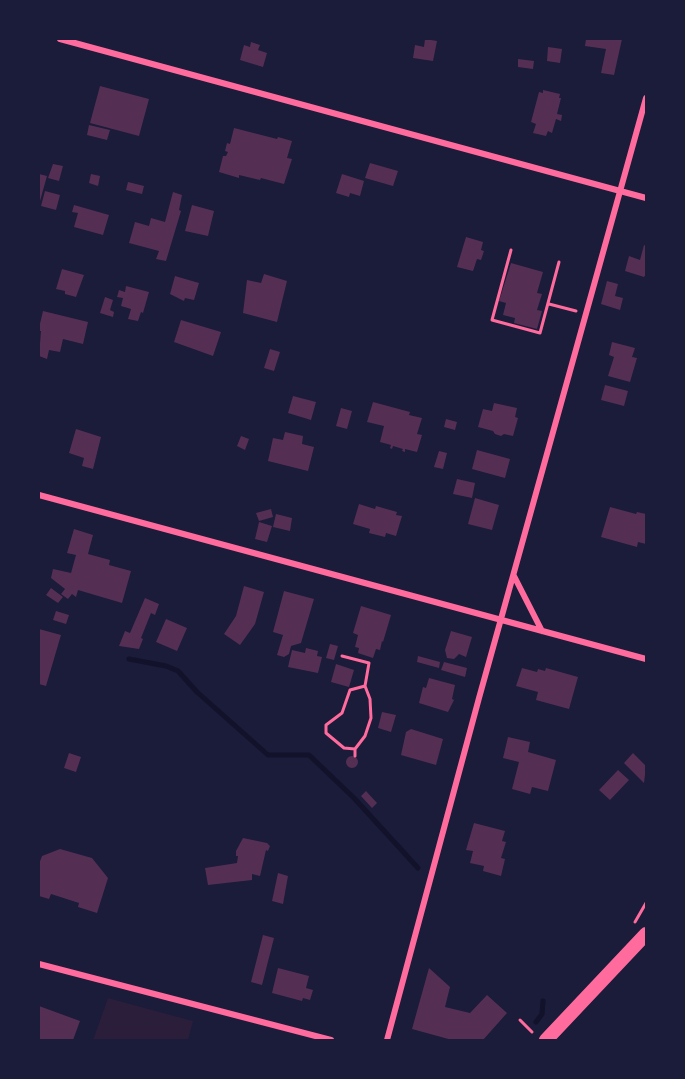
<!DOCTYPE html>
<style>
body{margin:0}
#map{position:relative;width:685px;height:1079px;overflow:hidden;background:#1b1b3a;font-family:Lato,sans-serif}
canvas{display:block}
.frame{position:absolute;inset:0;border:40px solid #1b1b3a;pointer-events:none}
</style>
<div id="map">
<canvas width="685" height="1079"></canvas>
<div class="frame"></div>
</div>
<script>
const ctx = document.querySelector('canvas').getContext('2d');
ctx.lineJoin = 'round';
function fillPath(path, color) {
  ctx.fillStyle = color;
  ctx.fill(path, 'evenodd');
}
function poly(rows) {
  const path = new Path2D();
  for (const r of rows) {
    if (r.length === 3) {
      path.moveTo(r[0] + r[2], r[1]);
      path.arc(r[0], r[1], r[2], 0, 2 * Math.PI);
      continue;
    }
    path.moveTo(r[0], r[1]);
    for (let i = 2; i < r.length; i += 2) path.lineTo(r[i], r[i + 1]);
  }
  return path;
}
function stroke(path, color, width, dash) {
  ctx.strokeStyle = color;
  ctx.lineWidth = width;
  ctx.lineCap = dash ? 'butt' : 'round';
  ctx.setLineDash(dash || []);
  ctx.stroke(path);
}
const green = poly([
 [108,998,193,1021,188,1040,93,1040]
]);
const stream = poly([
 [129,659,166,666,178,671,197,692,268,755,309,755,354,798,418,868],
 [536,1022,542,1014,543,1001]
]);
const building = poly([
 [425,39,437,41,433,61,413,58,415,45,424,47],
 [586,39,622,39,614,75,601,73,606,49,585,46],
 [251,42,260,45,258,50,267,53,263,67,240,60,244,45,250,47],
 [548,47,562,49,560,63,547,61],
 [518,59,534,61,533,69,518,67],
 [100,86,149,99,139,136,90,123],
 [543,90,560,94,559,98,561,98,557,114,562,115,561,121,556,119,552,133,548,131,546,136,533,133,536,124,531,122,539,92,543,93],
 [89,125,110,130,107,140,87,135],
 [234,128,277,139,278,137,292,141,287,158,292,159,284,184,261,178,260,180,239,175,239,178,219,172,223,156,226,156,228,152,225,151,227,143,230,144],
 [370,163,398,171,393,186,365,178],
 [53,164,63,166,59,181,48,178],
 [39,174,47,176,40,201,39,201],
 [91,174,100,176,98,186,89,183],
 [342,174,364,181,360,196,350,193,349,197,336,193],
 [128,182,144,186,142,194,126,190],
 [45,191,60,195,56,210,41,206],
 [173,192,182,195,179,210,181,211,166,261,156,259,159,251,129,243,135,222,149,226,151,218,165,222],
 [74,205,109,215,103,235,74,227,78,213,72,212],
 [192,205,214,211,208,236,185,231],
 [466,237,483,242,481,250,484,251,481,260,477,259,473,271,457,267],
 [644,245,646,246,646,274,644,277,625,271,629,256,640,260],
 [511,263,543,272,537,293,542,294,537,310,542,311,537,329,514,323,515,318,503,315,506,303,499,301],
 [62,269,84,275,76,297,65,294,65,291,56,289],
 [264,274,287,281,277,322,243,313,247,280,261,283],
 [175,276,199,283,194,300,185,298,184,301,170,294],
 [607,281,618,284,615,296,623,298,620,310,601,304],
 [126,286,149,292,143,313,141,312,138,321,128,319,131,309,121,306,123,298,117,297,119,290,125,292],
 [105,297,113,300,110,310,114,312,113,317,100,313],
 [43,311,88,322,83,344,63,339,60,352,49,350,47,359,39,356,41,331,39,331,39,328],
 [181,320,221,332,213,356,174,342],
 [612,342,635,348,632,357,637,358,630,382,608,376,614,357,609,355],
 [270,349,280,352,274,371,264,368],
 [605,385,628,391,624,406,601,400],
 [293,396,316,402,311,420,288,413],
 [373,402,410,412,409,415,422,418,417,434,422,435,417,452,405,449,405,452,402,451,403,449,393,446,392,449,390,448,391,445,380,442,384,426,367,422],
 [494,403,517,408,515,417,518,418,513,436,504,434,501,436,495,434,493,431,478,427,483,409,492,411],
 [341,408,352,411,347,429,336,426],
 [446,419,457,422,455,430,444,427],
 [76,429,101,437,93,469,82,466,84,458,69,453],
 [285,432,303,436,302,444,314,447,308,471,268,461,273,438,283,440],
 [241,436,249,439,245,450,237,446],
 [477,450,510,459,505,478,472,469],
 [439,451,447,453,443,469,434,467],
 [457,479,475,483,472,498,453,494],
 [475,498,499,505,492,530,468,524],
 [359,504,375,509,376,506,397,512,396,515,402,516,396,536,386,533,385,537,369,533,370,529,353,524],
 [610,507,636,514,637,512,646,514,646,544,638,542,637,547,601,537],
 [271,509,273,517,259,521,256,513],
 [276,514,292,518,290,531,273,527],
 [259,522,272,526,267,542,255,539],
 [74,529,93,535,88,554,110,560,109,565,131,571,122,603,78,590,76,597,72,594,68,599,61,594,65,589,51,578,53,569,71,573,76,555,67,553],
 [244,586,264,592,255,624,240,645,224,634,236,616],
 [51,588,63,597,58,603,46,595],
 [284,591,314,599,301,643,291,646,289,654,284,657,277,655,283,635,273,632],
 [145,598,159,604,155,615,151,613,141,638,143,639,139,649,119,646,125,631,130,633],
 [361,606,391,615,383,642,382,641,380,650,376,649,373,658,358,653,359,648,355,647,358,635,353,633],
 [56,611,69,615,66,624,53,620],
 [166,619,187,628,177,651,156,642],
 [39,629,61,635,46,686,39,684],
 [451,631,472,637,466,657,459,654,454,659,447,658,445,650],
 [330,644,338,646,334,660,326,658],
 [306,648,318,651,317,656,322,657,318,673,288,667,292,650,305,653],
 [418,656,440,662,439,668,417,662],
 [444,662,467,668,465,677,441,670],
 [336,664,354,670,349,687,331,682],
 [522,668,537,672,538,669,545,671,546,668,578,677,569,709,536,700,538,692,516,686],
 [429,678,455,685,452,699,454,700,448,712,419,703,423,687,426,688],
 [382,712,396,715,391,732,378,728],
 [411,729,443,739,436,765,401,755,406,732],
 [508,737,530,742,528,752,556,760,548,791,532,787,530,794,512,789,519,762,503,758],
 [69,753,81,757,76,772,64,768],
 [633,753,646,766,644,783,624,763],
 [352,762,6],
 [618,770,629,780,610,800,599,790],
 [366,791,377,803,372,808,361,796],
 [474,823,505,831,502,841,506,842,501,858,505,859,501,876,483,871,484,866,470,863,473,851,466,850],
 [243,838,267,843,270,846,268,851,266,850,260,876,252,874,252,880,208,885,205,868,237,863,238,856,236,856,236,851],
 [60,849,92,858,108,878,97,913,78,907,79,903,51,894,49,899,39,896,39,864,42,856],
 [278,873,288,876,283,904,272,901],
 [263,935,274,938,262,985,251,982],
 [278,968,309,976,306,988,313,990,310,1000,303,998,302,1001,272,993],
 [429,968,450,987,445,1007,470,1013,487,995,507,1013,483,1040,452,1040,412,1029],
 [39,1006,80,1021,73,1040,39,1040]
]);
const path = poly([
 [511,250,492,320,540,333,559,262],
 [549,304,576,311],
 [342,656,369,663,365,686,370,699,371,718,365,736,355,749,344,748,326,733,326,725,342,713,350,690,365,686],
 [355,749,355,756],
 [635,922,646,903],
 [520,1020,532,1032]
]);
const minor = poly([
 [60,39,646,198],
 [39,495,646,659],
 [514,576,542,631],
 [39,964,331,1040],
 [387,1040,479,698,646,98]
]);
const primary = poly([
 [546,1040,646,934]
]);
fillPath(green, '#2a1e3b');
stroke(stream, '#12122b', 5);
fillPath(building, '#542f53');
stroke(path, '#ff6b9d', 3);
stroke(minor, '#ff6b9d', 6);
stroke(primary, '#ff6b9d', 14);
</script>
